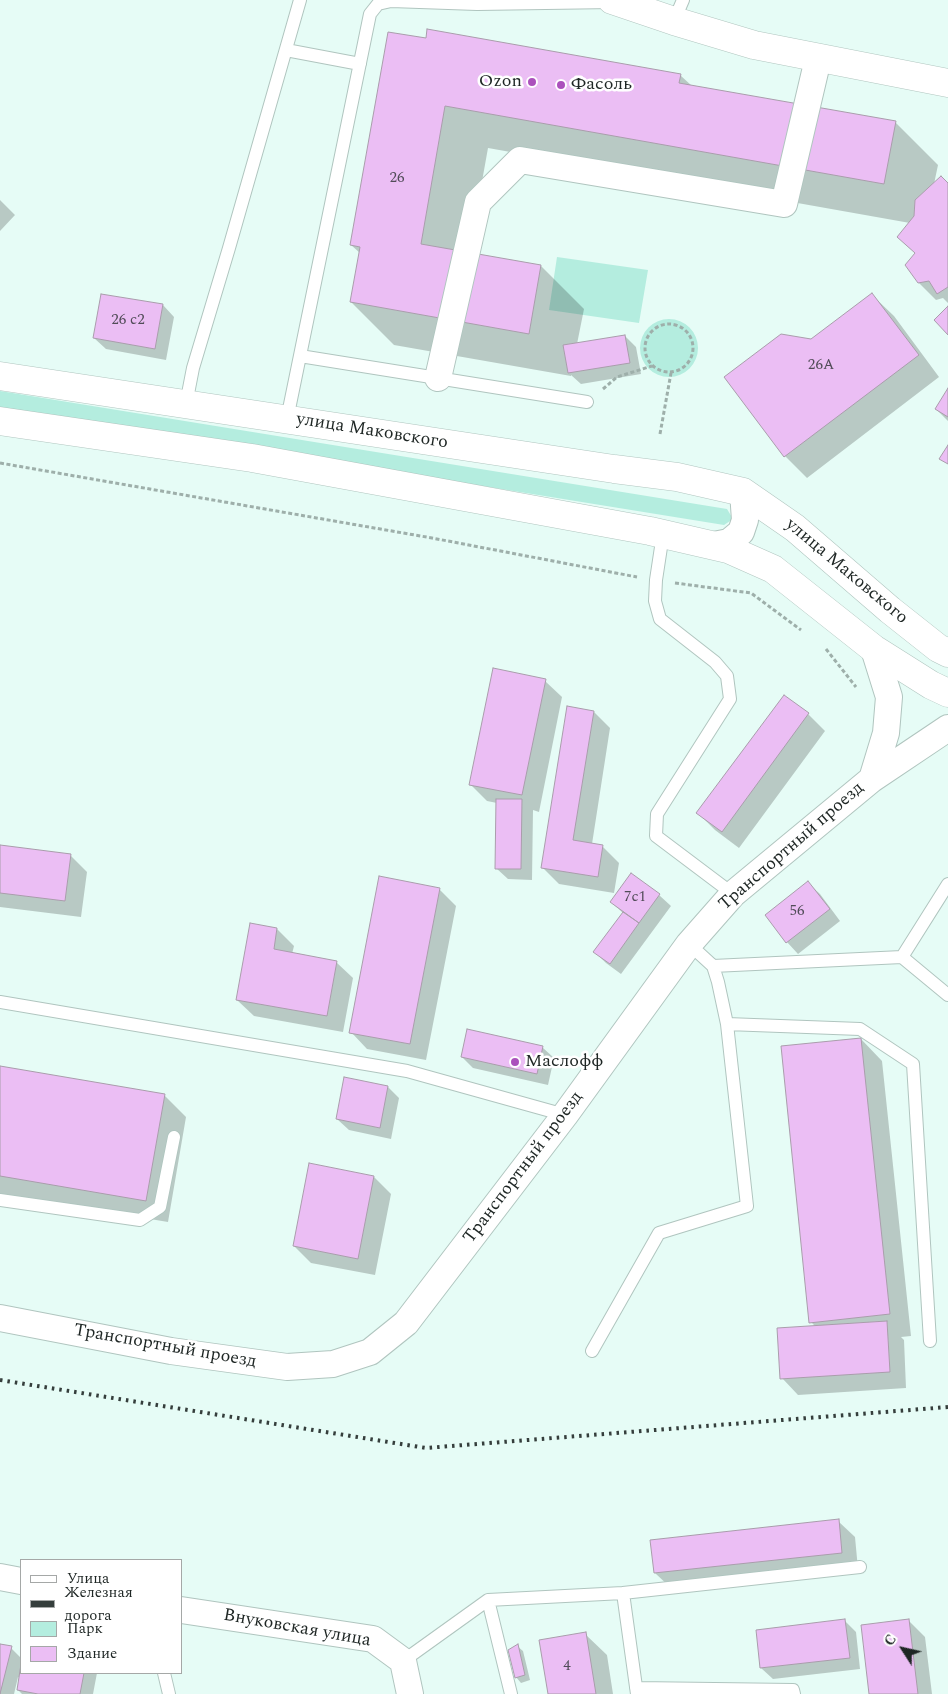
<!DOCTYPE html>
<meta charset="utf-8">
<style>
body{margin:0}
#map{position:relative;width:948px;height:1694px;overflow:hidden;background:#e6fcf6;font-family:Spectral,serif}
canvas{display:block}
.legend{position:absolute;left:20px;top:1559px;width:162px;height:115px;box-sizing:border-box;background:#fff;border:1px solid #a5a8a7;margin:0;padding:6px 9px;list-style:none;font-size:15px;color:#1e2624}
.legend li{display:flex;align-items:center;gap:10px;height:25px}
.legend b{width:25px;border:1px solid #a5a8a7}
.north{position:absolute;left:878px;top:1624px;width:50px;height:50px;-webkit-text-stroke:4px #fff;paint-order:stroke;rotate:305deg;font-size:14px;font-weight:700;line-height:20px;text-align:center;color:#1e2624}
.north::after{content:'';display:block;margin:auto;width:18px;height:22px;background:#1e2624;clip-path:polygon(50% 0,100% 100%,50% 72%,0 100%)}
</style>
<div id="map">
<canvas width="948" height="1694"></canvas>
<ul class="legend">
<li><b style="height:6px;background:#fff"></b>Улица</li>
<li><b style="height:6px;background:#353e3c"></b>Железная дорога</li>
<li><b style="height:14px;background:#b4eddf"></b>Парк</li>
<li><b style="height:14px;background:#ebbef4"></b>Здание</li>
</ul>
<div class="north">С</div>
</div>
<script>
const ctx = document.querySelector('canvas').getContext('2d');
ctx.lineJoin = 'round';
function fillPath(path, color) {
  ctx.fillStyle = color;
  ctx.fill(path, 'evenodd');
}
function poly(rows) {
  const path = new Path2D();
  for (const r of rows) {
    if (r.length === 3) {
      path.moveTo(r[0] + r[2], r[1]);
      path.arc(r[0], r[1], r[2], 0, 2 * Math.PI);
      continue;
    }
    path.moveTo(r[0], r[1]);
    for (let i = 2; i < r.length; i += 2) path.lineTo(r[i], r[i + 1]);
  }
  return path;
}
function stroke(path, color, width, dash) {
  ctx.strokeStyle = color;
  ctx.lineWidth = width;
  ctx.lineCap = dash ? 'butt' : 'round';
  ctx.setLineDash(dash || []);
  ctx.stroke(path);
}
function write(font, color, halo, rows, align = 'center') {
  ctx.font = font + ' Spectral,serif';
  ctx.lineWidth = 5;
  ctx.setLineDash([]);
  ctx.textBaseline = 'middle';
  ctx.strokeStyle = halo;
  ctx.fillStyle = color;
  for (const [text, x, y, turn = 0] of rows) {
    ctx.save();
    ctx.translate(x, y);
    ctx.rotate((+turn || 0) * Math.PI / 180);
    ctx.textAlign = isNaN(turn) ? turn : align;
    if (halo) ctx.strokeText(text, 0, 0);
    ctx.fillText(text, 0, 0);
    ctx.restore();
  }
}
const green = poly([
 [557,257,648,270,639,323,549,310],
 [669,348,29],
 [0,391,727,509,733,519,724,525,0,408]
]);
const shadow = poly([
 [389,33,680,75,692,86,895,122,938,165,934,184,948,184,948,303,943,298,936,300,919,283,916,254,898,237,910,223,488,148,469,254,541,266,584,309,577,344,625,336,636,347,641,374,581,384,571,375,571,376,394,345,351,302,360,253,351,245],
 [0,200,15,215,0,231],
 [872,295,894,316,939,377,807,478,785,456,725,377,812,340],
 [163,305,174,317,166,360,106,349,94,338],
 [948,390,948,421,936,409],
 [545,681,562,697,539,812,533,810,532,880,508,879,496,868,497,803,487,801,470,784],
 [784,696,808,714,825,731,739,848,715,830,698,813],
 [594,712,610,728,592,844,602,846,619,863,614,893,559,884,542,867],
 [0,846,70,855,87,872,81,917,0,907],
 [631,874,659,895,671,906,621,974,606,963,595,952,623,913,611,902],
 [808,883,820,894,840,921,798,954,787,942,766,915],
 [439,889,456,906,426,1060,367,1049,351,1032],
 [277,929,294,946,292,954,336,962,353,978,343,1032,254,1016,237,1000],
 [861,1039,882,1061,911,1336,901,1337,904,1340,906,1388,798,1395,782,1378,816,1327,811,1322],
 [542,1047,554,1058,548,1085,473,1068,462,1057],
 [0,1067,164,1095,186,1117,168,1222,0,1194],
 [388,1087,399,1098,391,1139,349,1130,337,1119],
 [310,1165,374,1177,391,1194,375,1275,311,1263,294,1246],
 [838,1521,855,1537,858,1569,672,1589,655,1573],
 [845,1621,856,1632,860,1669,773,1679,761,1668],
 [909,1621,925,1637,932,1694,870,1694],
 [585,1634,607,1655,613,1694,549,1694],
 [0,1645,11,1648,21,1658,21,1673,97,1673,93,1694,22,1694,18,1690,20,1678,18,1677,14,1694,0,1694],
 [517,1646,523,1651,530,1680,521,1683,516,1677]
]);
const building = poly([
 [427,29,681,74,679,83,896,121,884,184,445,106,421,244,541,265,529,334,350,302,360,247,350,245,388,32,426,38,427,29],
 [941,176,948,183,948,287,937,294,929,281,918,283,905,265,915,253,897,237,914,216,915,200,941,176],
 [872,293,919,355,784,457,724,377,781,334,811,339,872,293],
 [101,294,163,304,155,349,93,338,101,294],
 [948,306,948,335,934,320,948,306],
 [625,335,630,363,568,373,563,345,625,335],
 [948,388,948,417,935,409,948,388],
 [948,445,948,464,939,459,948,445],
 [493,668,546,679,522,795,469,785,493,668],
 [784,695,809,713,722,832,696,813,784,695],
 [567,706,594,711,573,840,603,845,598,877,541,868,567,706],
 [496,799,522,799,521,869,495,869,496,799],
 [0,845,71,854,65,901,0,893,0,845],
 [631,873,660,894,639,923,610,902,631,873],
 [379,876,440,888,410,1044,349,1033,379,876],
 [808,881,830,909,786,943,765,915,808,881],
 [623,912,639,923,610,964,593,952,623,912],
 [250,923,277,928,274,949,337,961,327,1016,236,1000,250,923],
 [467,1029,543,1046,537,1074,461,1057,467,1029],
 [861,1038,890,1314,809,1323,781,1046,861,1038],
 [0,1066,165,1094,146,1201,0,1176,0,1066],
 [344,1077,388,1086,380,1128,336,1119,344,1077],
 [309,1163,374,1176,358,1259,293,1246,309,1163],
 [887,1321,890,1372,780,1379,777,1328,887,1321],
 [839,1519,842,1553,654,1573,650,1540,839,1519],
 [845,1619,850,1658,760,1668,756,1630,845,1619],
 [909,1619,918,1694,869,1694,861,1625,909,1619],
 [586,1632,596,1694,548,1694,539,1640,586,1632],
 [0,1644,12,1646,0,1694,0,1644],
 [518,1644,525,1675,515,1678,508,1650,518,1644],
 [21,1664,21,1673,84,1673,80,1694,38,1694,17,1690,21,1664]
]);
const path = poly([
 [669,348,24],
 [603,389,617,377,652,366],
 [660,434,671,373],
 [0,463,432,538,637,577],
 [675,583,751,593,801,630],
 [826,649,856,687]
]);
const lane = poly([
 [674,21,683,0],
 [286,50,360,64],
 [300,356,587,402],
 [186,404,193,368,229,248,300,0],
 [287,419,370,14,378,4,391,1,477,4,614,2],
 [663,534,656,580,655,601,660,619,715,662,727,676,730,699,657,814,656,836,733,894],
 [689,944,713,966,718,982,727,1024,860,1029,913,1064,930,1341],
 [902,957,948,884],
 [713,966,902,957,948,995],
 [0,1002,407,1071,565,1115],
 [0,1200,140,1220,160,1207,174,1137],
 [592,1351,659,1233,747,1206,727,1024],
 [623,1593,637,1694],
 [488,1600,511,1694],
 [403,1661,488,1600,623,1593,860,1567],
 [164,1673,169,1694],
 [636,1688,793,1690,794,1694]
]);
const street = poly([
 [438,378,478,202,520,160,784,204,818,59],
 [714,545,729,542,741,532,745,520,743,492],
 [872,779,886,733,889,697,874,649],
 [0,1318,171,1351,287,1367,333,1364,370,1352,406,1323,565,1115,689,944,733,894,872,779,948,728],
 [0,1577,21,1581],
 [181,1610,373,1639,403,1661,410,1694]
]);
const secondary = poly([
 [612,0,674,21,754,45,948,83],
 [0,376,614,469,677,477,743,492,795,528,890,610,938,648,948,653],
 [0,421,252,458,650,531,728,549,773,569,874,649,931,685,948,693]
]);
const rail = poly([
 [0,1380,426,1448,948,1407]
]);
const markers = [
 [532,82,5,"#ab51bc"],
 [561,85,5,"#ab51bc"],
 [515,1062,5,"#ab51bc"]
];
const numberNames = [
 ["26",397,179],
 ["26 с2",128,321],
 ["26А",821,366],
 ["7с1",635,898],
 ["56",797,912],
 ["4",567,1667]
];
const poiNames = [
 ["Ozon",522,82,"right"],
 ["Фасоль",571,85],
 ["Маслофф",525,1062]
];
const streetNames = [
 ["улица Маковского",372,432,9],
 ["улица Маковского",846,572,40],
 ["Транспортный проезд",792,847,-41],
 ["Транспортный проезд",524,1168,-53],
 ["Транспортный проезд",165,1347,10],
 ["Внуковская улица",297,1629,10]
];
fillPath(green, '#b4eddf');
fillPath(shadow, '#0003');
fillPath(building, '#ebbef4');
stroke(building, '#a99dab', 1);
stroke(lane, '#b0c5bf', 14);
stroke(street, '#b0c5bf', 28);
stroke(secondary, '#b0c5bf', 29);
stroke(path, '#9eafaa', 3, [4, 2.5]);
stroke(lane, '#fff', 12);
stroke(street, '#fff', 26);
stroke(secondary, '#fff', 28);
stroke(rail, '#353e3c', 4, [2.5, 5]);
for (const [x, y, r, color] of markers) {
  const dot = new Path2D();
  dot.arc(x, y, r, 0, 2 * Math.PI);
  ctx.fillStyle = color;
  ctx.fill(dot);
  stroke(dot, '#fff', 2);
}
write('15px', '#514c58', null, numberNames);
write('18px', '#1e2624', '#fff', poiNames, 'left');
write('18px', '#1e2624', '#fff', streetNames);
</script>
